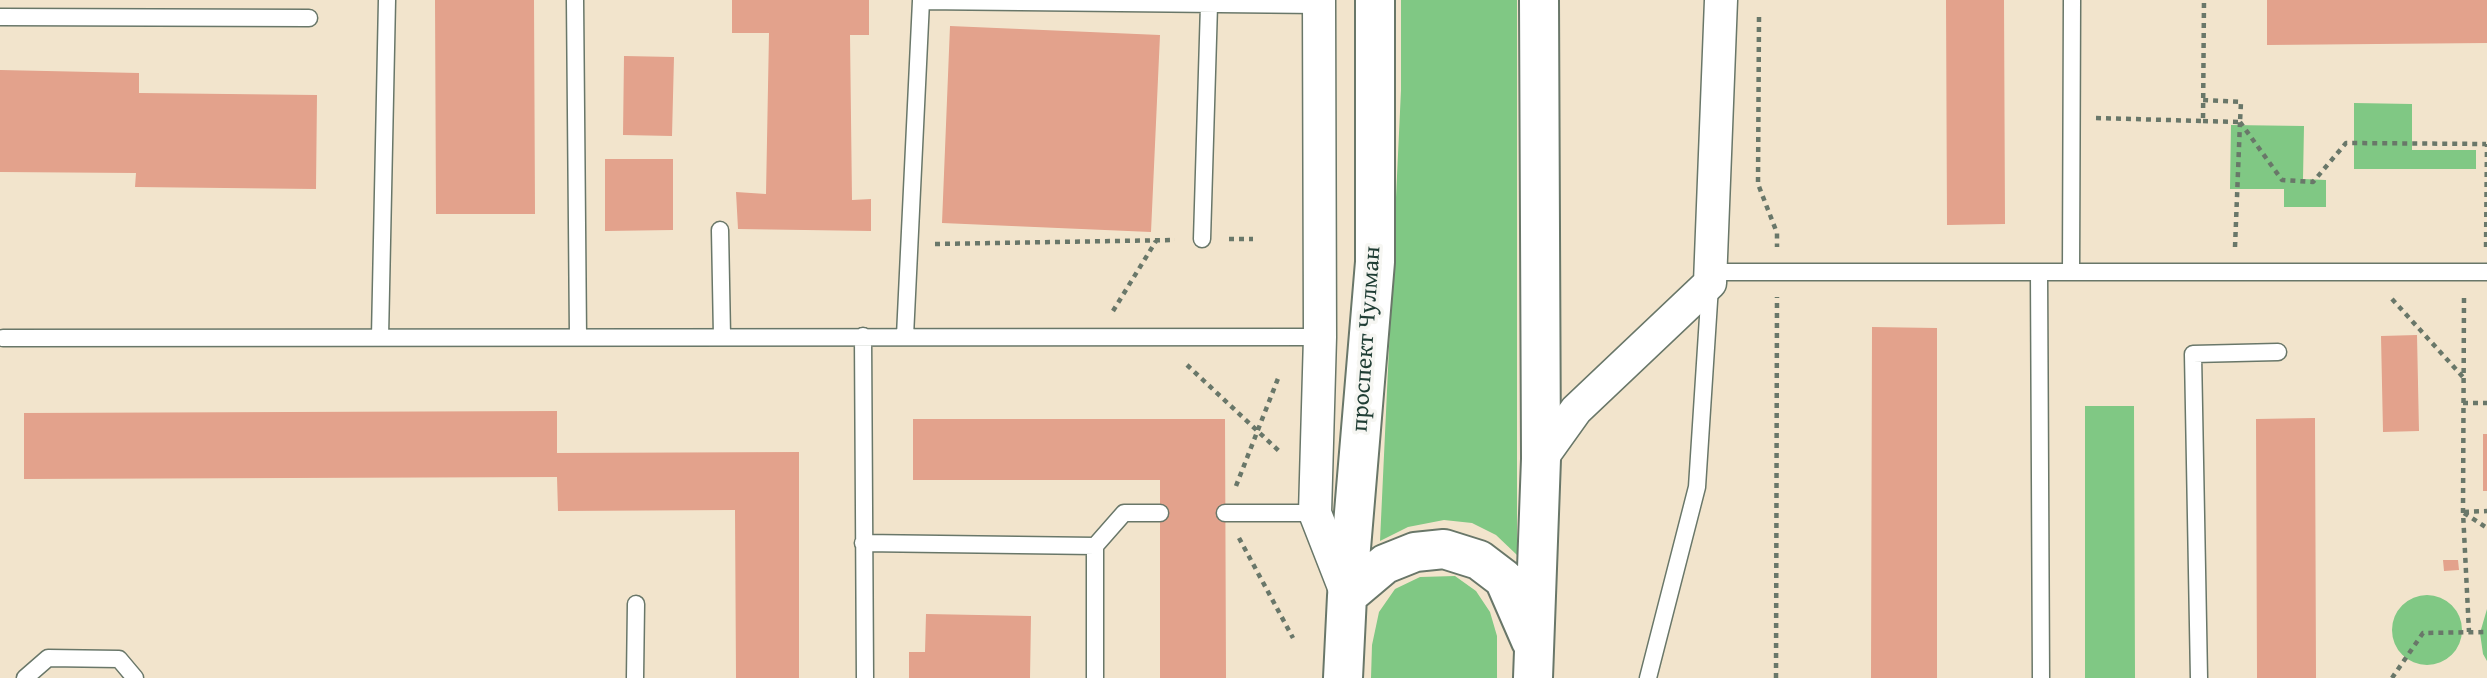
<!DOCTYPE html>
<meta charset="utf-8">
<style>
body{margin:0}
canvas{display:block;background:#f2e4cc}
</style>
<canvas width="2487" height="678"></canvas>
<script>
const ctx = document.querySelector('canvas').getContext('2d');
ctx.lineJoin = 'round';
function fillPath(path, color) {
  ctx.fillStyle = color;
  ctx.fill(path, 'evenodd');
}
function poly(rows) {
  const path = new Path2D();
  for (const r of rows) {
    if (r.length === 3) {
      path.moveTo(r[0] + r[2], r[1]);
      path.arc(r[0], r[1], r[2], 0, 2 * Math.PI);
      continue;
    }
    path.moveTo(r[0], r[1]);
    for (let i = 2; i < r.length; i += 2) path.lineTo(r[i], r[i + 1]);
  }
  return path;
}
function stroke(path, color, width, dash) {
  ctx.strokeStyle = color;
  ctx.lineWidth = width;
  ctx.lineCap = dash ? 'butt' : 'round';
  ctx.setLineDash(dash || []);
  ctx.stroke(path);
}
function write(font, color, halo, rows, align = 'center') {
  ctx.font = font + ' "Gentium Book Plus",serif';
  ctx.lineWidth = 7;
  ctx.setLineDash([]);
  ctx.textBaseline = 'middle';
  ctx.strokeStyle = halo;
  ctx.fillStyle = color;
  for (const [text, x, y, turn = 0] of rows) {
    ctx.save();
    ctx.translate(x, y);
    ctx.rotate((+turn || 0) * Math.PI / 180);
    ctx.textAlign = isNaN(turn) ? turn : align;
    if (halo) ctx.strokeText(text, 0, 0);
    ctx.fillText(text, 0, 0);
    ctx.restore();
  }
}
const green = poly([
 [1401,0,1517,0,1517,555,1496,535,1472,523,1444,520,1408,527,1380,541,1401,90],
 [2354,103,2412,104,2412,150,2476,150,2476,169,2354,169],
 [2231,125,2304,126,2303,179,2326,180,2326,207,2284,207,2284,189,2230,189],
 [2085,406,2134,406,2135,678,2085,678],
 [1455,576,1476,591,1490,612,1497,636,1497,678,1371,678,1372,645,1379,612,1395,589,1420,577],
 [2427,630,35],
 [2487,609,2487,661,2483,654,2480,633]
]);
const building = poly([
 [435,0,534,0,535,214,436,214],
 [732,0,869,0,869,35,850,35,852,200,871,199,871,231,738,229,736,192,766,194,769,33,732,33],
 [1946,0,2004,0,2005,224,1947,225],
 [2267,0,2487,0,2487,43,2267,45],
 [950,26,1160,35,1151,232,942,223],
 [624,56,674,57,672,136,623,135],
 [0,70,139,73,139,93,317,95,316,189,135,187,136,173,0,172],
 [605,159,673,159,673,230,605,231],
 [1872,327,1937,328,1937,678,1871,678],
 [2417,335,2419,431,2383,432,2381,336],
 [557,411,557,453,799,452,799,678,736,678,735,510,558,511,557,477,24,479,24,413],
 [2315,418,2316,678,2257,678,2256,419],
 [913,419,1225,419,1226,678,1160,678,1160,480,913,480],
 [2483,434,2487,434,2487,491,2483,491],
 [2443,560,2458,560,2459,570,2444,571],
 [926,614,1031,616,1030,678,909,678,909,652,925,652]
]);
const path = poly([
 [1759,17,1758,184,1777,233,1777,247],
 [2096,118,2203,121,2204,0],
 [2203,121,2240,122,2241,102,2203,100],
 [2240,122,2282,180,2313,182,2346,143,2486,144],
 [1229,239,1253,239],
 [935,244,1175,240],
 [2235,247,2240,122],
 [2486,247,2487,144],
 [2464,298,2463,512,2469,632],
 [2392,299,2463,377],
 [1113,311,1156,241],
 [1187,365,1280,452],
 [2463,403,2487,403],
 [1236,486,1279,376],
 [2464,512,2487,511],
 [2464,513,2487,528],
 [1239,538,1293,638],
 [1776,678,1777,297],
 [2392,678,2423,633,2487,632]
]);
const lane = poly([
 [575,0,578,336],
 [0,17,309,18],
 [720,230,722,336],
 [1202,239,1209,5],
 [1712,272,2487,272],
 [2039,272,2041,678],
 [2071,272,2072,0],
 [863,336,865,678],
 [905,336,921,1,1319,5],
 [380,337,387,0],
 [3,338,1320,337],
 [1225,513,1315,513],
 [863,543,1095,546,1095,678],
 [1095,546,1124,513,1160,513],
 [25,678,48,658,119,659,135,678],
 [635,678,636,604],
 [1648,678,1697,487,1710,286],
 [2199,678,2193,354,2278,352]
]);
const street = poly([
 [1319,0,1320,337,1315,513,1347,595],
 [1541,459,1576,410,1710,283,1721,0]
]);
const secondary = poly([
 [1347,596,1385,564,1415,552,1444,549,1479,560,1504,579,1531,641],
 [1343,678,1347,596,1375,262,1375,0],
 [1533,678,1541,459,1539,0]
]);
const streetNames = [
 ["проспект Чулман",1367,339,-86]
];
fillPath(green, '#80c884');
fillPath(building, '#e3a28c');
stroke(lane, '#697769', 19);
stroke(street, '#697769', 35);
stroke(secondary, '#697769', 42);
stroke(path, '#697769', 4.5, [5, 5]);
stroke(lane, '#fff', 16);
stroke(street, '#fff', 32);
stroke(secondary, '#fff', 38);
write('24px', '#1f3d34', '#f6f6f2', streetNames);
</script>
